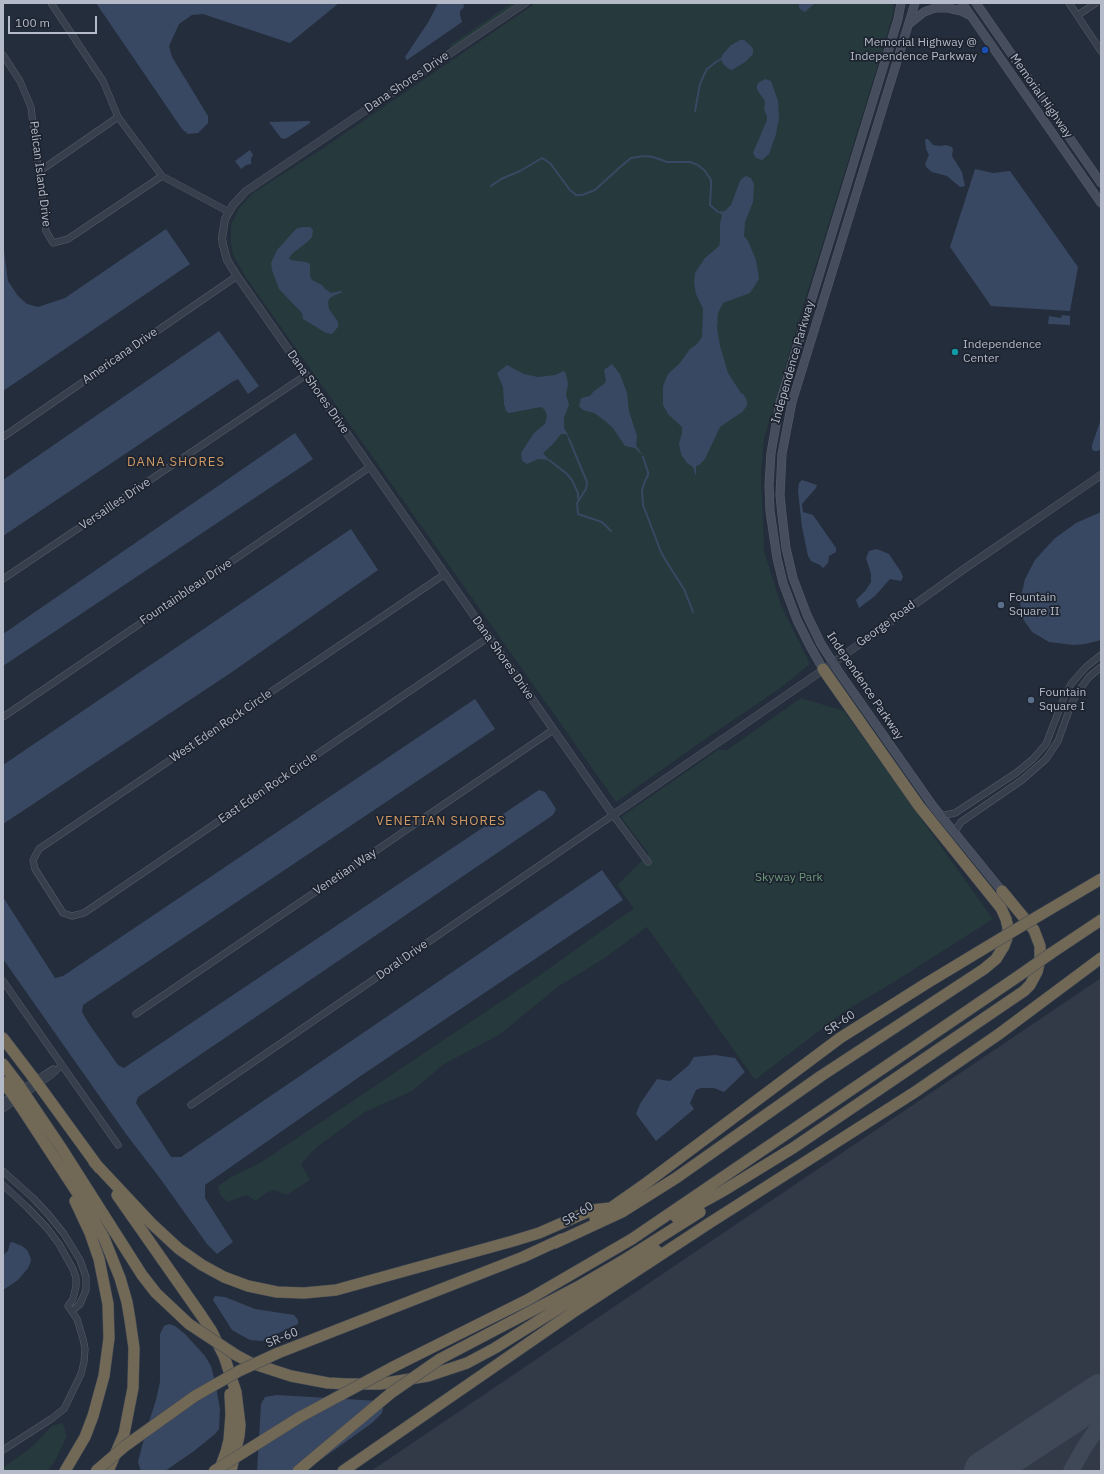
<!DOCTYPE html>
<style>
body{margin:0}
#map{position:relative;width:1104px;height:1474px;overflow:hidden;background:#242d3b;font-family:"IBM Plex Sans",sans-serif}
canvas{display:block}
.frame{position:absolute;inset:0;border:4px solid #b4bac7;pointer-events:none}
.scale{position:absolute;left:8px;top:16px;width:89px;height:18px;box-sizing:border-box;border:2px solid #b4bac7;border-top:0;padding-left:5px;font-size:12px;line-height:14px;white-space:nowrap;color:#b4bac7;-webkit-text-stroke:3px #1d2430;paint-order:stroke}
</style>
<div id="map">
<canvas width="1104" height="1474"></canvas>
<div class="frame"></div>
<div class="scale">100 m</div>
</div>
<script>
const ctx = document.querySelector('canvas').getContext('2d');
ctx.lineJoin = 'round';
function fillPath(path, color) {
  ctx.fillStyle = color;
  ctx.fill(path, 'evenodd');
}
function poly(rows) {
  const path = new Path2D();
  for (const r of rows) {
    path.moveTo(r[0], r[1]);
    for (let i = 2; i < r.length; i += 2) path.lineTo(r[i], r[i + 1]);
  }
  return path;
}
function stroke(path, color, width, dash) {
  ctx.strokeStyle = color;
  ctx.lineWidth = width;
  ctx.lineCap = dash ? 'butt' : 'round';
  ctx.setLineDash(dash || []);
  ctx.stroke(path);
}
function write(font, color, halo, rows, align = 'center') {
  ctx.font = font + ' "IBM Plex Sans",sans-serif';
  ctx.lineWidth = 3.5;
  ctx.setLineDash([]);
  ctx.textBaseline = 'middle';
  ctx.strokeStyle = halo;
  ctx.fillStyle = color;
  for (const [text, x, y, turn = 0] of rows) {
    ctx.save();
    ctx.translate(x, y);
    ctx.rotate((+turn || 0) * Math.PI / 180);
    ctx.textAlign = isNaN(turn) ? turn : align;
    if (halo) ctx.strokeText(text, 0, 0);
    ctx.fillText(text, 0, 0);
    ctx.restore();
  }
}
const airport = poly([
 [1101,978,1101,1471,371,1471,581,1329]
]);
const green = poly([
 [512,3,519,3,452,49,449,46],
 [536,3,894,3,893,14,884,45,805,300,764,439,761,473,764,551,781,605,810,664,779,689,714,733,616,802,247,279,233,255,231,244,231,225,239,208,253,193,322,149],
 [801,698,844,711,993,919,894,982,845,1011,755,1080,647,927,603,959,559,986,499,1035,444,1064,412,1091,365,1112,317,1147,301,1164,310,1180,287,1195,274,1190,266,1193,256,1201,246,1195,228,1202,220,1195,218,1186,231,1177,260,1163,530,982,621,917,634,909,617,885,649,854,621,817,718,750,727,750],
 [63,1423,67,1436,55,1461,47,1471,3,1471,3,1468,32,1447,52,1426]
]);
const water = poly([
 [96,3,339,3,290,43,203,14,192,15,179,24,169,46,172,57,208,116,208,123,198,133,188,134,182,129],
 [438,3,463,3,464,7,460,11,460,15,462,22,407,60,405,57,429,21],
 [799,3,815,3,805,12,800,9,799,7],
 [740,40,744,40,751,46,753,49,753,54,745,62,732,70,729,69,723,64,721,59,723,54,730,46],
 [765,79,771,81,778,101,779,118,776,134,769,154,762,160,756,158,753,153,767,120,767,116,764,109,765,101,757,90,757,86,758,83],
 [310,121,310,123,287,138,284,139,281,138,269,122],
 [925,139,928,139,933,145,940,146,946,145,952,147,953,150,952,156,962,172,965,186,960,187,947,176,932,172,927,168,925,164,929,155,926,149],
 [250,150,253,155,251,159,251,164,246,165,241,169,235,161],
 [975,169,993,173,1010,171,1078,267,1070,311,991,306,950,247],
 [746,176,751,178,754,184,753,202,745,222,744,236,748,241,756,260,759,279,750,293,723,303,718,313,717,328,720,346,728,373,741,393,744,395,747,401,747,406,742,412,720,427,705,459,699,465,696,466,696,476,693,467,687,463,681,454,679,444,682,433,682,427,668,414,663,405,663,386,668,374,680,363,690,349,697,344,702,337,703,309,696,294,694,283,695,273,705,258,719,246,720,241,720,224,722,215,718,212,725,211,731,205,740,181,743,178],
 [304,227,310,227,313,230,312,237,306,243,293,253,289,258,290,260,306,262,310,264,310,276,312,280,322,285,325,289,331,293,341,291,343,292,333,296,329,299,328,303,329,309,338,322,338,327,332,334,326,333,303,319,302,313,279,289,272,270,271,263,277,250,297,228],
 [166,229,190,264,3,391,3,243,8,281,18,296,27,304,38,307,65,298],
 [1062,315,1070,316,1070,325,1048,324,1049,316,1061,318],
 [219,331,259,386,248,394,238,379,232,382,3,536,3,480],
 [612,364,620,374,627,393,629,411,637,436,636,445,643,456,635,448,625,446,613,428,604,420,594,413,583,410,579,406,581,398,590,396,594,391,604,384,606,381,604,370],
 [507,365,524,374,538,377,555,375,564,371,566,374,568,384,566,395,569,405,564,417,564,428,568,435,569,439,566,434,561,434,552,445,543,453,549,460,538,459,527,464,522,461,521,453,534,433,545,424,547,416,545,410,541,407,509,413,506,411,504,404,503,387,497,373],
 [1101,419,1101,449,1098,451,1094,451,1092,449,1092,445],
 [295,433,313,459,3,666,3,634],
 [802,480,817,485,816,488,802,504,803,512,813,515,836,548,836,552,829,556,828,563,823,568,820,565,811,561,808,556,802,527,798,491,799,483],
 [1101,512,1101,640,1085,644,1074,645,1049,642,1032,632,1023,619,1020,601,1025,579,1035,560,1054,539,1076,523],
 [351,529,378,570,232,672,3,824,3,765],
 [877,549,889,554,901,572,903,577,901,581,890,579,875,596,859,608,856,600,866,590,871,582,871,574,866,558,869,551],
 [475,699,495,729,83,1005,82,1012,89,1024,118,1065,124,1068,539,790,545,792,556,809,553,815,138,1097,136,1103,171,1157,181,1157,602,870,623,900,362,1075,205,1185,205,1198,233,1242,217,1254,207,1244,159,1177,126,1134,3,959,3,897,55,978,63,976],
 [715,1055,735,1058,745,1072,724,1092,714,1088,701,1088,696,1090,690,1103,694,1109,656,1141,636,1114,640,1104,657,1079,670,1081,689,1065,694,1057],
 [12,1242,22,1246,27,1250,30,1256,31,1261,28,1268,18,1280,3,1290,3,1255,8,1251,10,1243],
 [215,1296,225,1297,255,1309,294,1315,298,1320,298,1324,262,1341,250,1340,232,1330,213,1300],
 [169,1324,175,1326,185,1334,205,1356,211,1366,215,1381,148,1425,156,1400,160,1382,160,1334,164,1326],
 [216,1387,220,1409,219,1429,215,1434,194,1451,165,1471,141,1471,138,1462,145,1435],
 [277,1395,379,1401,383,1409,382,1413,372,1423,305,1471,257,1471,261,1404,265,1397]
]);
const stream = poly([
 [695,111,700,84,704,75,707,69,716,62,721,59],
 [491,186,501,179,520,171,542,158,550,163,570,190,576,195,582,195,595,190,619,168,631,158,644,156,653,157,667,162,690,162,698,165,705,171,711,180,711,186,710,205,718,212],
 [569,439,587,482,586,489,577,503,578,514,602,522,611,531],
 [643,457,648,472,648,475,645,481,642,490,643,505,661,552,666,561,684,589,693,612],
 [549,460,567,474,572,480,578,493,578,498]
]);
const taxiway = poly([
 [1071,1471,1084,1448,1101,1423]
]);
const runway = poly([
 [984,1471,1101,1394]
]);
const minor = poly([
 [51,3,103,81,118,117,162,176,229,212],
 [1069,3,1101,51],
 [1078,15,1096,3],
 [3,55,20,81,31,107,46,231,53,243,68,239,162,176],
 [40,171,118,117],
 [3,437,237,276],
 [445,574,39,849,33,860,35,869,63,913,72,916,84,913,489,637],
 [3,579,306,375],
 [3,717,370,467],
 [939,815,945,815,955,813,1016,773,1033,759,1046,744,1063,700,1071,684,1086,667,1101,655],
 [956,835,957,828,961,822,1022,780,1046,759,1058,741,1071,705,1077,693,1089,677,1101,667],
 [3,981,118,1145],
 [136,1014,553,730],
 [3,1102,53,1069],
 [191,1105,613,815,648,862],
 [3,1109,50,1076,62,1065],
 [3,1171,33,1198,48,1214,64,1234,80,1260,86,1277,86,1290,80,1304,72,1311],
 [3,1185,27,1207,47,1228,59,1244,73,1269,76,1278,76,1286,73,1299,68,1306,77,1319,83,1339,85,1349,84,1362,81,1374,64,1409,51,1419,3,1450]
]);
const tertiary = poly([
 [525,3,246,191,233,205,225,219,222,238,223,245,227,260,237,276,613,815,833,663,964,569,1101,475]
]);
const secondary = poly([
 [915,3,792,402,782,454,780,495,782,515,786,548,793,578,807,615,821,644,839,672,933,806,1002,891],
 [962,3,1101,203],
 [976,3,1101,183],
 [909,24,924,12,935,8,948,8,961,11,969,15],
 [823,669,810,646,797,620,783,583,777,558,770,511,769,485,771,453,780,402,898,19,901,3]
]);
const motorway = poly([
 [1040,915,1101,879],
 [1050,954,1101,920],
 [3,1038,32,1076],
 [3,1064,19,1085],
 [3,1082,10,1091],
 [43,1091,99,1168],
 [29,1100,60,1146,142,1275,156,1293,189,1324],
 [21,1107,89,1211,104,1238,120,1278,127,1302,130,1320,134,1348,133,1388,124,1434,108,1471],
 [94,1162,152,1224,179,1249,202,1265,224,1277,248,1286,277,1292,304,1293,336,1290,513,1241,539,1233,592,1210,610,1208],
 [117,1195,201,1315,211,1330,224,1356,236,1392,240,1425,239,1436,231,1471],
 [676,1217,723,1191,793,1148,1024,991,1030,985,1037,972,1040,960,1040,946,1034,930,1002,891],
 [595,1219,645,1184,840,1038,927,983,980,951],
 [555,1243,622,1212,676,1178,821,1076,984,969,996,959,1004,946,1007,938,1008,928,1006,919,1001,908,919,806,823,669],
 [278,1353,523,1257,562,1239],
 [236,1355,251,1363,291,1376,328,1383,348,1384,380,1384,428,1376,467,1363,495,1348,588,1290,656,1250],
 [440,1359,581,1285,624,1260,700,1212],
 [393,1367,529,1299,632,1239,1020,975],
 [65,1471,85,1437,93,1416,104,1376,109,1338,108,1304,99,1259,90,1233,75,1201],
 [219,1471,226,1452,229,1440,231,1415,230,1394],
 [298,1471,391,1393],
 [343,1471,572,1313,711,1222,915,1092,999,1034,1101,958]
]);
const motorwayBridge = poly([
 [980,951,1040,915],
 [1020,975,1050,954],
 [32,1076,43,1091],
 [19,1085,29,1100],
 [10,1091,21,1107],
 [189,1324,236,1355],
 [391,1393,440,1359],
 [96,1471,125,1446,195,1396,239,1371,278,1353],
 [214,1471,300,1417,393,1367]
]);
const markers = [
 [985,50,4,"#1a4fb4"],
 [955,352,4,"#0f9aa8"],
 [1001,605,4,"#5c6f8a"],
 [1031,700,4,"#5c6f8a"]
];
const poiNames = [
 ["Memorial Highway @",977,43,"right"],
 ["Independence Parkway",977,57,"right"],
 ["Independence",963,345],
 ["Center",963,359],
 ["Fountain",1009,598],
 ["Square II",1009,612],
 ["Fountain",1039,693],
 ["Square I",1039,707]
];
const streetNames = [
 ["Dana Shores Drive",407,82,-34],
 ["Memorial Highway",1041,96,55],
 ["Pelican Island Drive",40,174,83],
 ["Americana Drive",120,356,-35],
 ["Independence Parkway",793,362,-74],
 ["Dana Shores Drive",318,392,55],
 ["Versailles Drive",115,504,-34],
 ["Fountainbleau Drive",186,592,-34],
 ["George Road",886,624,-36],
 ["Dana Shores Drive",503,658,55],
 ["Independence Parkway",865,686,56],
 ["West Eden Rock Circle",221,726,-34],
 ["East Eden Rock Circle",268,788,-34],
 ["Venetian Way",345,872,-34],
 ["Doral Drive",402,960,-35],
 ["SR-60",840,1023,-34],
 ["SR-60",578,1214,-32],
 ["SR-60",282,1338,-22]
];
const parkNames = [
 ["Skyway Park",789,878]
];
const neighbourhoodNames = [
 ["DANA SHORES",176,462],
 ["VENETIAN SHORES",441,821]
];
fillPath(airport, '#323a48');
fillPath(green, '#26393c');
fillPath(water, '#394862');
stroke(stream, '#394862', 2);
stroke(taxiway, '#3f4856', 16);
stroke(runway, '#3f4856', 40);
stroke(minor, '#565d69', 7);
stroke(tertiary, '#565d69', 8);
stroke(secondary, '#565d69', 9);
stroke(motorway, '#434a56', 12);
stroke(minor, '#383f4c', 6);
stroke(tertiary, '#383f4c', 7);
stroke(secondary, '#464e5e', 8);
stroke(motorway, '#716855', 11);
stroke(motorwayBridge, '#434a56', 12, []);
stroke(motorwayBridge, '#716855', 11);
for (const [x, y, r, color] of markers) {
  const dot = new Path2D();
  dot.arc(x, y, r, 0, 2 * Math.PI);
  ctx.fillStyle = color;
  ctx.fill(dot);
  stroke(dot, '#1d2430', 1.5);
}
write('12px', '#b4bac7', '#1d2430', poiNames, 'left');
write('12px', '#b4bac7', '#1d2430', streetNames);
write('12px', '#6c9778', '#1d2430', parkNames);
ctx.letterSpacing = '1px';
write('13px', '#cf9a66', '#1d2430', neighbourhoodNames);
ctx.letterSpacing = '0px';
</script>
